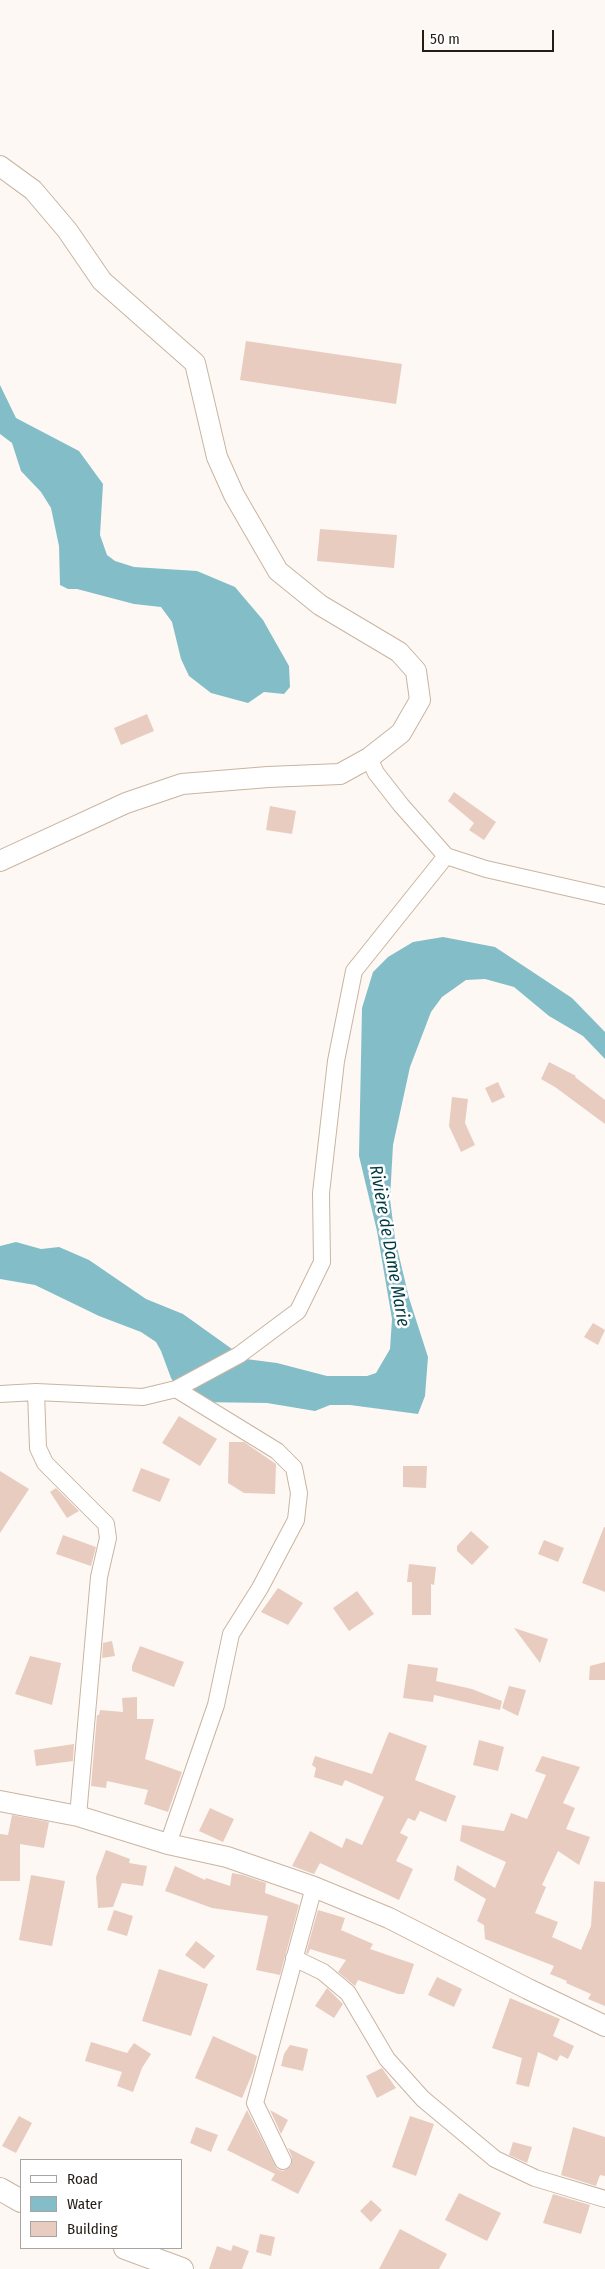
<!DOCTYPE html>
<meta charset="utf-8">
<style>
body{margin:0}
#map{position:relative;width:605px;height:2269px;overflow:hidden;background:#fdf8f4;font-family:"Fira Sans Condensed",sans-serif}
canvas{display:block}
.legend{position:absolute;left:20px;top:2159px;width:162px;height:90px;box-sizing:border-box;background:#fff;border:1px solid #a7a4a1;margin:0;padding:6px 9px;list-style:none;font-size:15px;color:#241c15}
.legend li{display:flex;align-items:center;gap:10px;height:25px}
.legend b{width:25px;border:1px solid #a7a4a1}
.scale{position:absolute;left:422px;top:30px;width:132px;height:22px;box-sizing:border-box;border:2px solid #241c15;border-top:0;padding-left:6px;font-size:15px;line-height:18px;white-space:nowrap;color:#241c15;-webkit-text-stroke:4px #fff;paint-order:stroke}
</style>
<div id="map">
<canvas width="605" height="2269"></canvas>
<ul class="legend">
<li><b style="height:6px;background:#fff"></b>Road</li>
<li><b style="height:14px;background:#83bec8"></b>Water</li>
<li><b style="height:14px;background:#e8ccbf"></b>Building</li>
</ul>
<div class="scale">50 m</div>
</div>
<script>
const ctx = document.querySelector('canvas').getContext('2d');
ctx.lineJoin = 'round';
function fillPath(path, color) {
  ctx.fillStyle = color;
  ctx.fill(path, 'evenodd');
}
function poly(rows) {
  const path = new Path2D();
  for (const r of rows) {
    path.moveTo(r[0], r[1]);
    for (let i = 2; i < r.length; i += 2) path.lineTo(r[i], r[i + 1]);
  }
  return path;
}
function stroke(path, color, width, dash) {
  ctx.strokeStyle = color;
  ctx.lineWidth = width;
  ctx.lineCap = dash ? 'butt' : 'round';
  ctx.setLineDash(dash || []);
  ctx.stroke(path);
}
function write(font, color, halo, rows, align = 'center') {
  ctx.font = font + ' "Fira Sans Condensed",sans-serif';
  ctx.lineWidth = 5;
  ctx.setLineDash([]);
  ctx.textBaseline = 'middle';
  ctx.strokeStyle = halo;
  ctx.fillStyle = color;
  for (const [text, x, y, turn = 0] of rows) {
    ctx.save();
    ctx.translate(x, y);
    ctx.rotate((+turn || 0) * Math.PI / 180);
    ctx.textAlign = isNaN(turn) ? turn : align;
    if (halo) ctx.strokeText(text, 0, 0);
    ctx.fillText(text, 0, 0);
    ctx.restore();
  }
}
const water = poly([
 [0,385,16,418,79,451,103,484,100,535,107,555,115,561,134,567,197,571,235,587,263,620,289,666,290,687,284,694,264,692,248,703,211,693,189,676,181,659,172,622,161,607,134,604,77,589,68,589,60,585,59,546,51,508,41,492,21,471,12,443,0,434],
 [443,937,495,947,572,998,605,1032,605,1059,583,1036,549,1016,514,987,485,979,466,980,442,997,431,1012,410,1067,393,1145,390,1199,395,1239,409,1298,428,1357,425,1396,418,1414,350,1405,330,1405,315,1411,267,1403,197,1402,181,1394,171,1378,161,1351,156,1342,141,1332,99,1316,35,1285,0,1279,0,1246,16,1242,41,1249,59,1247,89,1260,146,1299,183,1314,246,1359,277,1363,327,1376,367,1376,376,1373,390,1349,392,1319,377,1231,359,1156,362,1008,373,972,388,957,413,942]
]);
const building = poly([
 [246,341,402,364,396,404,240,380],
 [320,529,397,535,394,568,317,561],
 [147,714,154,731,121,745,114,728],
 [454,792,496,822,484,840,469,830,474,823,448,801],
 [270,806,296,811,292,834,266,830],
 [549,1062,576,1076,575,1077,605,1100,605,1124,555,1087,541,1079],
 [498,1082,505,1097,492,1103,485,1088],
 [452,1097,468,1099,465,1123,475,1145,461,1152,449,1126],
 [593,1323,605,1330,598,1345,584,1337],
 [179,1416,217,1439,200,1466,162,1443],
 [229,1442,244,1442,276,1464,275,1494,244,1493,228,1483],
 [403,1466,427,1466,426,1488,403,1487],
 [141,1468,170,1479,160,1502,132,1491],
 [0,1471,29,1489,0,1533],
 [56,1488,79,1511,67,1518,50,1492],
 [604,1527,605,1527,605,1592,582,1583],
 [471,1531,489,1547,472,1565,457,1551,457,1546],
 [63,1535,96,1547,91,1566,56,1554],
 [544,1540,564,1548,558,1562,538,1554],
 [409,1564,436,1567,434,1585,431,1584,431,1615,412,1615,412,1582,407,1582],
 [278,1588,303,1603,288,1625,261,1612],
 [357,1591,374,1614,349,1631,333,1608],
 [514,1628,548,1639,540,1663],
 [112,1641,115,1656,102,1658,103,1643],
 [140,1646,184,1662,174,1687,132,1671,132,1666],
 [30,1656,61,1663,52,1705,15,1694],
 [605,1662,605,1680,589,1680,590,1666],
 [408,1664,438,1668,436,1681,472,1689,502,1701,500,1710,434,1695,433,1702,403,1698],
 [509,1686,526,1690,518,1716,502,1708],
 [137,1697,137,1719,154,1719,145,1759,182,1772,168,1812,144,1804,148,1790,107,1781,106,1788,91,1786,97,1715,99,1715,100,1710,123,1712,122,1698],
 [389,1732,427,1746,415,1780,456,1796,446,1822,420,1811,415,1821,408,1818,400,1833,408,1837,396,1861,413,1869,399,1900,320,1863,314,1874,292,1866,310,1831,342,1848,346,1838,362,1845,384,1797,345,1780,342,1786,314,1777,316,1768,312,1765,315,1756,372,1774],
 [479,1740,504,1747,498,1771,473,1765],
 [74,1744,73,1761,36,1766,34,1750],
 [542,1756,580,1767,563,1803,575,1808,566,1829,590,1837,579,1865,558,1851,542,1885,546,1887,535,1913,558,1922,552,1937,581,1950,591,1926,594,1881,605,1882,605,2006,588,1999,591,1994,566,1983,567,1981,550,1974,554,1966,485,1939,484,1925,477,1921,486,1899,454,1880,457,1865,495,1888,506,1862,460,1841,462,1825,504,1831,511,1813,527,1819,546,1775,535,1771],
 [210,1808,234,1819,223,1842,199,1831],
 [12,1815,49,1822,44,1848,20,1844,20,1881,0,1881,0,1834,8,1835],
 [106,1850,130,1859,129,1863,147,1866,143,1886,122,1883,113,1907,98,1908,96,1877],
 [175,1866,205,1880,206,1878,230,1886,232,1873,243,1875,266,1883,265,1893,299,1905,280,1975,256,1970,268,1916,212,1908,165,1891],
 [31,1875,65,1881,52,1946,19,1940],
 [114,1910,133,1916,127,1936,107,1930],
 [318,1910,345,1918,341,1930,373,1944,370,1949,414,1964,404,1994,398,1994,358,1980,355,1986,338,1972,346,1960,310,1949,308,1954,306,1953],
 [196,1941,215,1956,204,1969,185,1955],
 [159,1969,208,1984,191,2036,142,2021],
 [437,1977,462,1989,454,2007,428,1995],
 [327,1988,343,2004,334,2018,315,2006],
 [510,1998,560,2019,553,2036,574,2046,568,2059,560,2055,557,2061,538,2052,529,2087,516,2084,522,2058,492,2048],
 [213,2036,257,2056,253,2072,242,2098,195,2078],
 [91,2042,127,2053,134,2043,151,2054,142,2068,133,2092,117,2086,122,2072,85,2061],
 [290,2045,308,2049,303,2071,281,2066,284,2054],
 [382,2068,396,2088,377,2098,366,2076],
 [247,2110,277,2169,283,2171,291,2166,292,2157,288,2148,315,2162,298,2194,271,2180,275,2174,227,2150],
 [270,2110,288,2120,281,2134],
 [19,2116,32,2123,16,2153,2,2146],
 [410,2116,434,2124,416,2176,392,2167],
 [196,2127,218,2135,211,2152,190,2143],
 [573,2127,605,2137,605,2176,600,2175,596,2186,561,2175],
 [513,2142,532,2147,527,2163,509,2155],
 [459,2193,501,2213,487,2241,445,2220],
 [553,2194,590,2205,581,2234,543,2223],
 [371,2200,382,2210,371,2222,360,2211],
 [400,2229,447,2254,439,2269,379,2269],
 [260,2234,275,2237,271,2256,256,2252],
 [233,2245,249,2251,242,2269,209,2269,217,2246,231,2251]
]);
const minor = poly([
 [369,758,376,773,401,805,446,856,486,869,605,896],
 [36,1392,38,1448,45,1463,106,1524,108,1538,99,1577,78,1816],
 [0,1394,36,1392,143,1397,176,1389,239,1355,298,1311,322,1262,321,1193,336,1061,354,971,446,856],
 [168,1844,216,1705,231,1634,260,1588,296,1520,299,1493,294,1468,277,1451,176,1389],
 [294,1958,323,1972,348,1993,387,2059,423,2099,495,2159,535,2178,605,2199],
 [283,2161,255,2103,314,1887]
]);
const tertiary = poly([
 [0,166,33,190,67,230,102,281,195,363,217,457,234,495,278,571,320,605,399,652,416,671,420,700,401,733,369,758,340,774,268,777,182,784,126,803,0,861],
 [0,1801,78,1816,168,1844,227,1857,314,1887,389,1918,528,1989,605,2026]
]);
const secondary = poly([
 [0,2189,21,2201],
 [125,2248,182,2269]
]);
const waterNames = [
 ["Rivière de Dame Marie",389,1246,80]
];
fillPath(water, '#83bec8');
fillPath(building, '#e8ccbf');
stroke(minor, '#c9b4a0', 18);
stroke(tertiary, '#c9b4a0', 22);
stroke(secondary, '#c9b4a0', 24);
stroke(minor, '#fff', 16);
stroke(tertiary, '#fff', 20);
stroke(secondary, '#fff', 22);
write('italic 18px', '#003b43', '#fff', waterNames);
</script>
